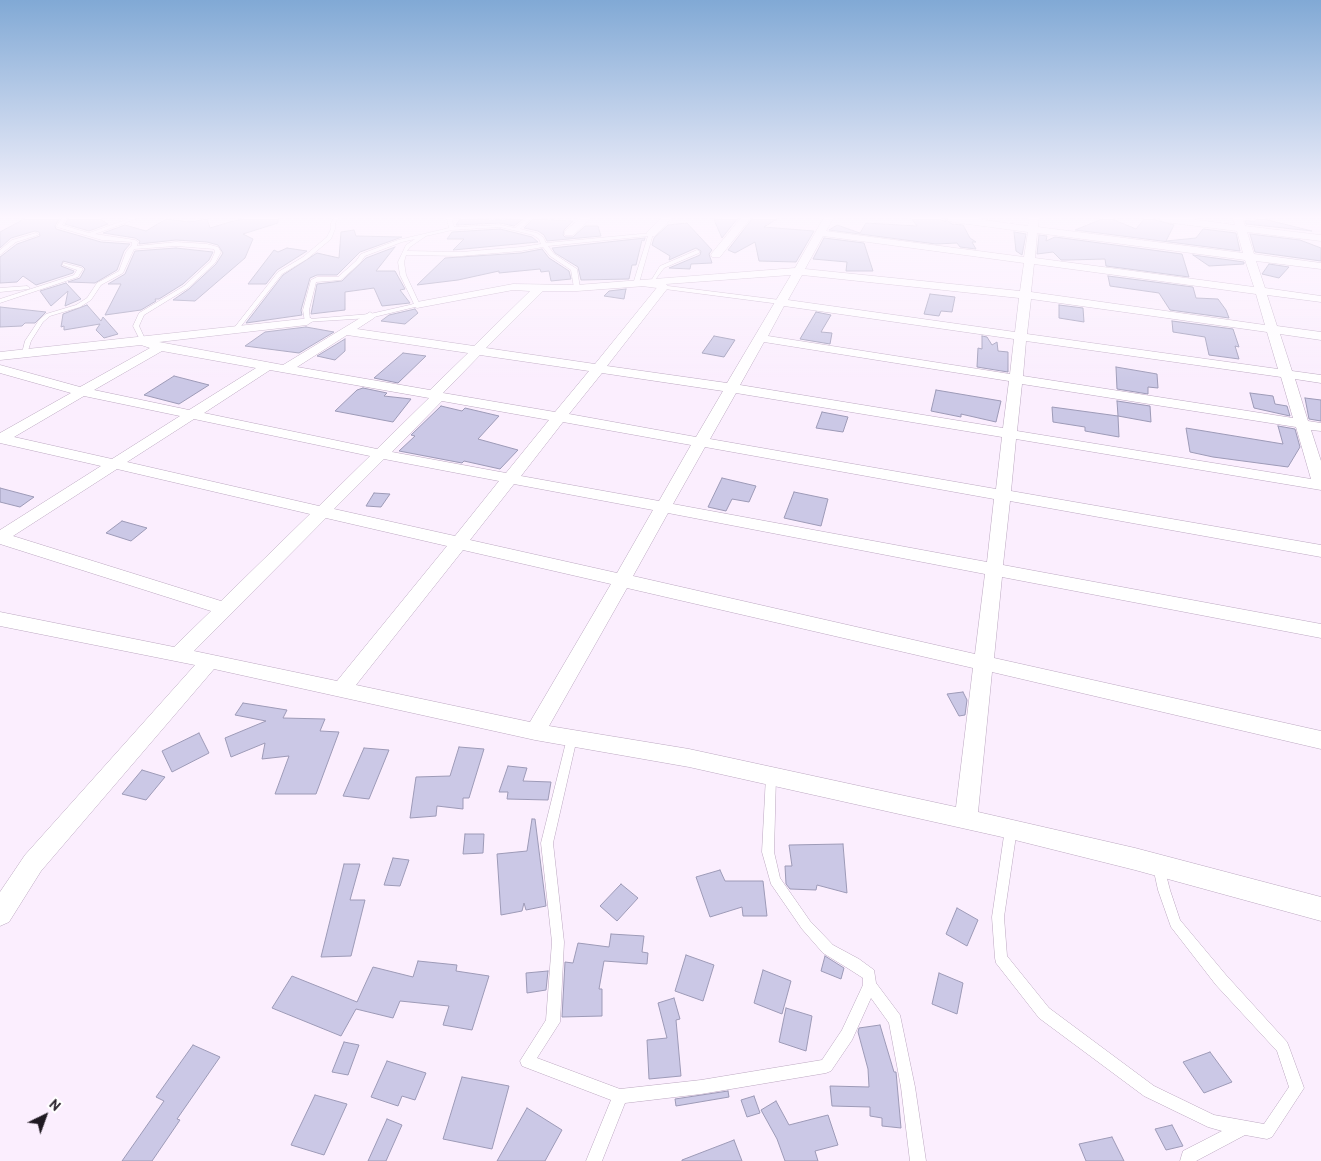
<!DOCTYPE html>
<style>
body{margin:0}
#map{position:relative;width:1321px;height:1161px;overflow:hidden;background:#fbeefe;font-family:"PT Sans",sans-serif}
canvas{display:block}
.north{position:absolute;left:20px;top:1091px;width:50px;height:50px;-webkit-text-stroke:4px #fff;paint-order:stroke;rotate:42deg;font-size:14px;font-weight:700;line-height:20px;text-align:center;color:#201922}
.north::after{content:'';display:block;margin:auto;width:18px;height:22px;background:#201922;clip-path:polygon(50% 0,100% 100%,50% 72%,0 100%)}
</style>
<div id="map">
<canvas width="1321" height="1161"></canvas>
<div class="north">N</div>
</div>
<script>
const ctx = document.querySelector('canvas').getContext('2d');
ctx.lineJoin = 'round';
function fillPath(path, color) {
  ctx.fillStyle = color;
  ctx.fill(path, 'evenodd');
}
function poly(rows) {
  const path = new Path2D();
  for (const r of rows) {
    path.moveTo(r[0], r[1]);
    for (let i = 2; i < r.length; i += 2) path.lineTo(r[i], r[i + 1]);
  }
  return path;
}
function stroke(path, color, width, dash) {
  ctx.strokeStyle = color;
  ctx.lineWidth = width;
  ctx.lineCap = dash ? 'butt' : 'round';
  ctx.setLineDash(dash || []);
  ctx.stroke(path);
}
const building = poly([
 [24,219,59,219,55,226,56,229,101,242,130,244,124,251,117,270,95,283,68,282,80,278,85,269,82,266,63,261,61,266,74,271,73,273,36,285,23,276,17,282,0,283,0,257,17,244,40,236,39,232,35,231,11,238,0,248,0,232,24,219],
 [68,219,100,219,108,224,89,231,65,224,68,219],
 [166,219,189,222,207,219,210,228,233,221,244,219,278,219,278,223,243,234,253,239,245,258,195,301,173,300,189,289,216,264,223,253,218,245,207,242,176,240,139,244,140,241,135,238,103,233,125,225,146,231,166,219],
 [460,219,499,220,523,219,514,226,500,223,456,225,460,219],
 [533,219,573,221,564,230,563,235,565,237,573,237,585,226,598,226,601,236,547,241,544,235,538,231,524,228,533,219],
 [721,219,737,219,722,238,714,220,721,219],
 [752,219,777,219,764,227,814,231,796,262,759,261,755,242,735,253,728,250,752,219],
 [912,219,940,219,946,222,945,219,952,224,963,225,970,238,976,242,972,242,976,249,960,247,957,243,936,244,829,230,837,225,860,233,866,223,917,226,912,219],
 [1102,219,1112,219,1136,229,1144,219,1152,219,1174,225,1166,241,1196,238,1203,229,1236,233,1240,251,1075,230,1102,219],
 [1257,219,1264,219,1312,231,1246,224,1245,220,1254,222,1257,219],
 [687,223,712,250,709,254,712,263,691,264,690,269,669,268,700,255,701,251,696,248,669,260,670,256,652,245,654,238,668,225,687,223],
 [500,229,532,237,538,242,453,250,464,239,447,239,452,232,500,229],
 [354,230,356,236,402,237,360,252,337,275,317,275,310,278,301,310,302,315,246,323,283,275,317,253,339,258,341,232,354,230],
 [1014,232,1026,234,1022,255,1016,251,1014,232],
 [1250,234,1300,240,1321,248,1321,261,1255,252,1250,234],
 [1039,235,1047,236,1046,241,1055,237,1182,254,1189,277,1106,266,1105,259,1068,260,1061,260,1053,252,1037,254,1039,235],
 [645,238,644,241,642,240,636,265,632,265,629,279,581,280,578,267,555,253,552,248,645,238],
 [824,238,864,243,873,271,846,271,847,262,813,259,824,238],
 [395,247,376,271,395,271,405,289,400,290,410,303,382,306,374,288,345,292,345,310,311,314,317,284,342,281,366,258,395,247],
 [176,248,213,252,209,260,183,284,159,299,155,299,156,301,141,310,105,315,121,284,108,284,125,274,135,251,176,248],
 [287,248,307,251,277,270,266,284,248,284,274,250,278,252,287,248],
 [542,249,549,258,569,271,571,279,551,281,549,271,541,272,540,269,499,273,499,271,458,280,417,285,445,258,521,253,542,249],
 [1193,255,1244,262,1244,264,1209,266,1193,255],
 [1269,264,1289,267,1279,278,1262,274,1269,264],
 [1108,276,1193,287,1196,298,1218,299,1226,310,1229,318,1170,310,1159,293,1110,286,1108,276],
 [66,283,81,299,65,306,68,291,51,306,40,291,66,283],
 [626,289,624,299,604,296,609,291,626,289],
 [930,294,955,297,952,312,941,311,939,316,924,314,930,294],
 [87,305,101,321,103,317,118,334,104,338,96,330,100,324,64,330,64,326,61,327,63,314,87,305],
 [1059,305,1083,308,1084,322,1059,318,1059,305],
 [0,307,46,312,35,323,25,323,22,326,0,327,0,307],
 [415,309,418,313,405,324,381,321,389,315,415,309],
 [816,312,831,315,821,332,832,333,830,344,800,339,816,312],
 [1172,321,1233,329,1239,347,1235,346,1239,359,1209,355,1205,337,1173,332,1172,321],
 [306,327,334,332,299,353,245,346,265,332,306,327],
 [714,336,735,340,724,357,702,353,714,336],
 [982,336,987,337,992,345,997,342,998,351,1008,352,1008,372,977,367,978,348,982,349,982,336],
 [345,339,345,351,335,360,317,356,345,339],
 [403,353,426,356,398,383,374,378,403,353],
 [1116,367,1157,374,1158,388,1148,387,1148,394,1117,389,1116,367],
 [174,376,209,385,179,404,144,395,174,376],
 [363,388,387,393,384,396,411,399,393,422,335,411,357,390,363,388],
 [936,390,1001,401,996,422,961,414,961,417,931,411,936,390],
 [1250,393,1273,396,1275,404,1287,406,1290,416,1254,408,1250,393],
 [1305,398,1321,400,1321,421,1309,419,1305,398],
 [1117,401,1150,406,1151,422,1118,416,1119,437,1085,431,1085,427,1053,422,1052,407,1118,416,1117,401],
 [441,406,462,411,465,408,499,416,478,439,518,450,500,469,464,461,462,463,399,451,415,436,411,435,441,406],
 [822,412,848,417,843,432,816,428,822,412],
 [1278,426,1295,429,1300,447,1288,467,1213,457,1190,452,1186,428,1283,444,1278,426],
 [722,478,756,486,749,502,732,499,726,511,708,507,722,478],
 [0,488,34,497,20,507,0,502,0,488],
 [794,492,828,499,821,526,784,518,794,492],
 [374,493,390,494,381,507,366,506,374,493],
 [122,521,147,528,131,541,106,533,122,521],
 [963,692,967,700,965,715,959,716,947,694,963,692],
 [243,703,287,710,283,718,325,719,320,731,339,732,316,794,275,794,289,756,262,759,265,743,231,757,225,738,266,721,235,715,243,703],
 [199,733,209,753,172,772,162,751,199,733],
 [459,747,484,749,469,798,463,798,463,809,437,806,436,816,410,818,416,777,450,776,459,747],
 [364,748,389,750,369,799,343,796,364,748],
 [508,766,527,768,523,781,551,782,548,800,507,799,508,792,499,792,508,766],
 [142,770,165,777,146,800,122,794,142,770],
 [532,819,535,819,546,906,526,910,524,903,522,911,501,915,497,854,527,851,532,819],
 [465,834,484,834,483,853,463,854,465,834],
 [843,844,847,893,817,885,816,890,790,889,786,884,785,866,792,866,789,845,843,844],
 [393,858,409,860,400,886,384,885,393,858],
 [344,864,360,864,350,900,365,900,351,956,321,957,344,864],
 [720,870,725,881,763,881,767,916,743,916,742,907,710,917,696,877,720,870],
 [621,884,638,898,617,921,600,906,621,884],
 [957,908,978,920,967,946,946,934,957,908],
 [611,934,644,936,642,952,648,953,647,964,604,961,599,989,602,989,602,1016,562,1017,565,962,573,963,578,943,609,947,611,934],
 [686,955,714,965,703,1001,675,991,686,955],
 [825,956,844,968,841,979,821,971,825,956],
 [418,961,457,965,456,971,489,976,472,1030,443,1025,449,1006,400,1001,393,1018,356,1009,341,1036,272,1008,292,976,357,1002,373,967,413,977,418,961],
 [763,970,791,981,782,1014,754,1003,763,970],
 [548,971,546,990,527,993,526,973,548,971],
 [939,973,963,983,957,1014,932,1004,939,973],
 [674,998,680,1019,676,1020,681,1076,649,1079,647,1040,667,1038,658,1003,674,998],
 [786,1008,812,1016,806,1051,779,1042,786,1008],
 [880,1025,894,1072,896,1072,901,1128,882,1126,882,1118,870,1116,870,1107,832,1106,830,1086,869,1087,868,1069,858,1032,859,1028,880,1025],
 [344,1042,359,1045,348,1075,332,1072,344,1042],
 [193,1045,220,1057,177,1119,180,1120,152,1161,122,1161,164,1101,156,1097,193,1045],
 [1210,1052,1232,1082,1204,1093,1183,1062,1210,1052],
 [387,1061,426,1073,415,1100,402,1096,398,1106,371,1097,387,1061],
 [462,1077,509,1086,492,1149,443,1139,462,1077],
 [728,1091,729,1097,676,1106,675,1099,728,1091],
 [315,1095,347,1104,324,1155,291,1145,315,1095],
 [754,1096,760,1113,747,1117,741,1100,754,1096],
 [776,1101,789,1125,828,1115,838,1145,815,1151,818,1161,785,1161,777,1139,761,1110,776,1101],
 [527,1108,562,1130,545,1161,497,1161,527,1108],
 [387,1119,402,1125,386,1161,368,1161,387,1119],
 [1172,1125,1183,1146,1166,1150,1155,1129,1172,1125],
 [1112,1137,1124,1161,1086,1161,1079,1144,1112,1137],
 [734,1140,742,1161,682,1161,682,1160,734,1140]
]);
const service = poly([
 [61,219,66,219,62,225,89,233,128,219,136,219,95,234,135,240,138,242,137,246,176,242,207,244,218,247,221,252,215,263,188,288,144,315,139,326,146,341,145,342,141,342,133,326,139,313,184,286,211,261,215,252,214,249,176,246,134,249,123,273,101,285,91,300,80,307,50,316,43,322,31,341,27,354,23,354,22,353,25,341,39,320,46,314,76,305,87,298,97,283,119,271,126,252,132,245,132,242,102,240,57,227,57,226,61,219],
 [333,219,338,219,335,223,335,229,331,239,307,259,282,274,238,330,234,330,234,328,278,272,303,257,327,237,331,229,331,223,333,219],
 [447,219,452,219,454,227,500,225,515,228,526,219,531,219,520,229,537,233,543,237,546,243,651,233,653,234,639,283,649,284,660,266,697,250,699,251,699,253,664,268,652,284,780,300,783,302,780,304,634,285,633,284,648,236,548,246,554,254,577,269,580,288,577,290,574,288,571,270,550,256,543,247,521,251,461,256,406,255,404,262,406,275,420,305,419,306,370,318,305,322,303,310,311,280,317,277,338,277,356,261,361,254,398,240,449,228,447,219],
 [500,227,533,235,539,239,541,244,521,247,461,252,407,251,410,247,426,236,452,230,500,227],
 [415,239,406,245,398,262,400,275,414,304,370,314,310,319,309,310,316,282,341,280,360,263,365,256,402,242,415,239],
 [36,233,38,234,38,235,16,242,0,255,0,250,12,240,36,233],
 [63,263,82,268,83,269,78,277,0,303,0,299,74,275,77,270,63,265,63,263],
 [27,286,30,288,29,289,0,292,0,288,27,286],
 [572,734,576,735,577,738,553,843,564,942,560,1022,537,1058,620,1089,701,1080,822,1060,842,1030,863,985,863,978,849,969,823,953,802,929,771,884,762,852,766,776,767,773,771,771,775,773,776,776,774,852,780,878,810,921,833,945,859,959,874,970,876,983,900,1015,915,1087,926,1161,910,1161,901,1087,889,1023,871,998,852,1040,831,1071,826,1073,701,1094,625,1103,602,1161,586,1161,611,1100,522,1066,520,1061,546,1020,552,942,541,843,567,738,568,735,572,734],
 [1011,824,1015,825,1017,829,1004,917,1007,956,1049,1008,1154,1086,1214,1115,1264,1124,1289,1087,1277,1051,1216,985,1171,927,1158,890,1153,867,1155,863,1159,862,1163,863,1170,890,1180,920,1226,975,1287,1042,1289,1047,1304,1088,1272,1137,1267,1139,1245,1135,1196,1161,1180,1161,1183,1151,1222,1131,1208,1127,1144,1096,1039,1018,996,963,995,958,992,917,1005,829,1007,825,1011,824]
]);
const minor = poly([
 [579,219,590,219,573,235,565,235,565,231,579,219],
 [660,219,671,219,655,236,647,236,647,232,660,219],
 [740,219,750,219,720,257,712,257,711,255,712,253,740,219],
 [823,219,833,219,826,231,1024,257,1028,232,952,222,947,219,978,219,1028,226,1029,219,1039,219,1038,227,1243,253,1237,231,1164,222,1159,219,1192,219,1235,225,1233,219,1243,219,1245,226,1321,235,1321,241,1247,232,1254,254,1321,263,1321,269,1256,261,1265,288,1321,296,1321,302,1267,295,1277,326,1321,332,1321,340,1280,334,1292,371,1321,375,1321,383,1295,379,1308,421,1321,423,1321,431,1311,430,1321,461,1321,490,1016,439,1011,491,1321,545,1321,557,1010,501,1003,565,1321,624,1321,638,1002,577,994,658,1321,731,1321,749,992,672,978,812,1135,848,1321,897,1321,921,1135,870,1011,839,689,767,535,740,214,669,41,871,9,922,0,926,0,892,25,855,195,665,0,626,0,612,174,647,211,611,0,544,0,530,101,466,0,443,0,433,71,393,0,373,0,365,80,387,150,348,141,345,0,360,0,352,311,318,313,321,307,325,159,342,283,365,370,312,376,316,374,318,357,329,474,346,530,291,513,290,417,308,411,305,417,302,513,284,577,285,795,268,823,219],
 [1037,233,1245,260,1254,287,1035,258,1037,233],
 [823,236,1024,263,1020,291,805,269,823,236],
 [1034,264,1256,294,1265,325,1031,292,1034,264],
 [791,275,727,383,607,366,667,289,669,287,666,284,791,275],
 [802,275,1019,298,1015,332,788,300,802,275],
 [659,285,595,364,486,348,543,291,577,291,659,285],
 [1031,299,1267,332,1278,369,1027,334,1031,299],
 [784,306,1014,339,1010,374,768,336,784,306],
 [347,335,468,353,430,390,297,367,347,335],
 [1026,341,1281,377,1293,418,1023,376,1026,341],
 [764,342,1009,381,1003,428,740,385,764,342],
 [162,351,256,368,189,410,94,390,162,351],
 [480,355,589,371,555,412,443,393,480,355],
 [270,370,429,398,377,449,204,413,270,370],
 [602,373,723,391,696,437,569,414,602,373],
 [1022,384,1296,427,1311,479,1017,431,1022,384],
 [736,393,1002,437,996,489,710,439,736,393],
 [84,396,180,416,112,459,14,437,84,396],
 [442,401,549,420,506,473,392,452,442,401],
 [194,419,370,456,319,506,127,462,194,419],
 [563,422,691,445,659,501,521,476,563,422],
 [705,447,994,499,987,562,673,504,705,447],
 [384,459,499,481,455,536,334,509,384,459],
 [117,469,310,514,221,601,13,536,117,469],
 [514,484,653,510,617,573,470,540,514,484],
 [668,513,985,574,975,654,633,576,668,513],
 [326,518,447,546,337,681,194,651,326,518],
 [463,550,611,584,530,722,356,685,463,550],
 [627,588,973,668,956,807,689,749,549,726,627,588]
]);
fillPath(building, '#cbc8e6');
stroke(building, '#9d9ab7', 1);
stroke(service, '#bca8c1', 1);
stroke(minor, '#bca8c1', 1);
fillPath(service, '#fff');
fillPath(minor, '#fff');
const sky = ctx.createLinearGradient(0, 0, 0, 382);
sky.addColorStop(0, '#81a9d5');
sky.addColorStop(0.57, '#fdf7ff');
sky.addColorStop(1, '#fdf7ff00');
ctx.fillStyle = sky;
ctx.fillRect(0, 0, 1321, 382);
</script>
